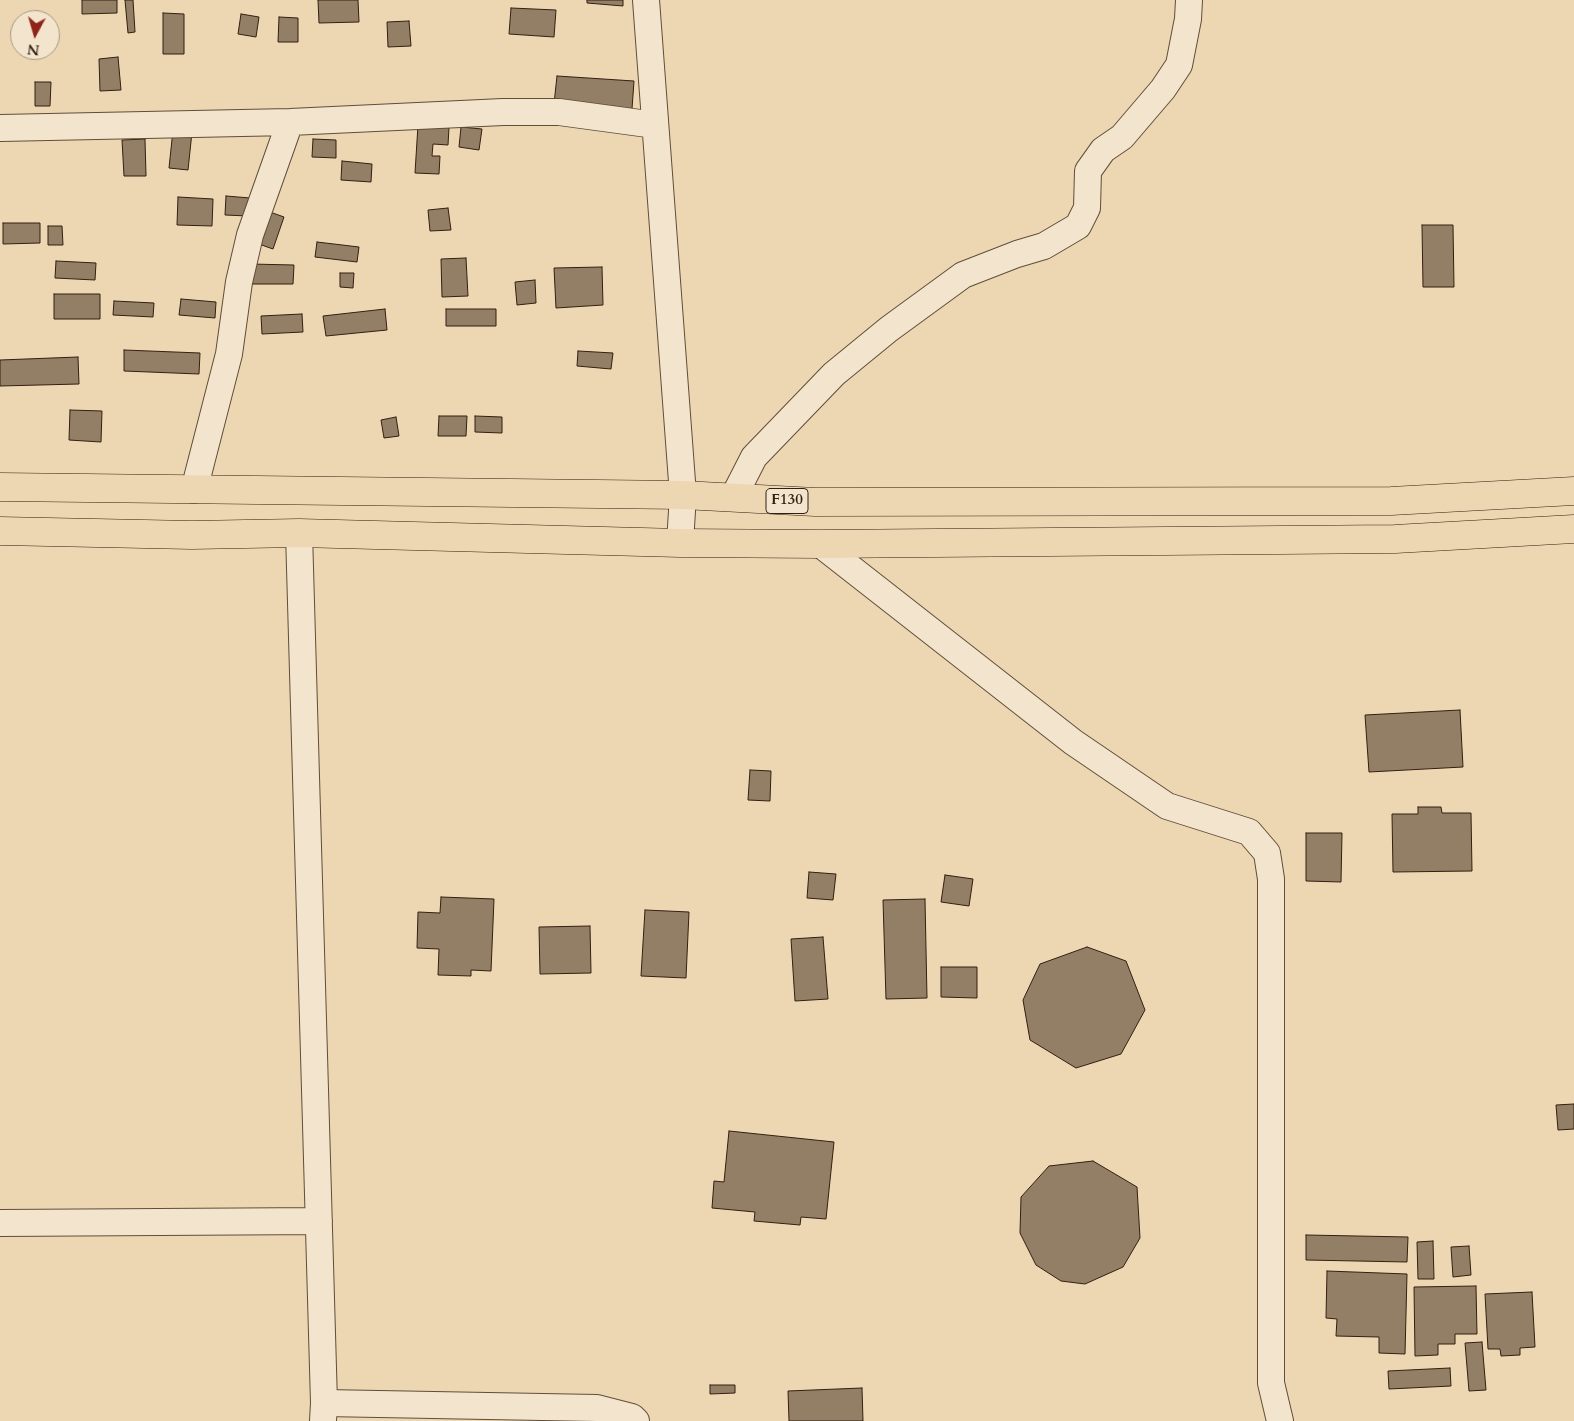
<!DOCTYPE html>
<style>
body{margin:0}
#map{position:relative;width:1574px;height:1421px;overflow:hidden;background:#ecd7b2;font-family:Cardo,serif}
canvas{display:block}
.north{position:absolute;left:10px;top:10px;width:50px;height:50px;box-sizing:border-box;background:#f3e5cd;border:1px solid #a69682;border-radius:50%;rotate:186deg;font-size:14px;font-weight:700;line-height:20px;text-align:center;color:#331f11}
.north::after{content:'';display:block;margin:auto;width:18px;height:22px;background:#8f2418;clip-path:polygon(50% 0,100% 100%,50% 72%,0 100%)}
</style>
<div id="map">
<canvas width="1574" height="1421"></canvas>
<div class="north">N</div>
</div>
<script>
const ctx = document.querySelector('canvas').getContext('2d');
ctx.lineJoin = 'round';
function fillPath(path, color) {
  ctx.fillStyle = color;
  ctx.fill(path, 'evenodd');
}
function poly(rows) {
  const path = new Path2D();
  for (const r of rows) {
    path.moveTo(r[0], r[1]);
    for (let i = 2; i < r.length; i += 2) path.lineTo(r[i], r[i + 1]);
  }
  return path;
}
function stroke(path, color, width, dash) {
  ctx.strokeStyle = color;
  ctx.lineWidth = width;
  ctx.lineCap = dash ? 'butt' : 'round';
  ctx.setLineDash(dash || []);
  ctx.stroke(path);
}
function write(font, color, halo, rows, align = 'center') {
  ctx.font = font + ' Cardo,serif';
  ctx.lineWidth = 4.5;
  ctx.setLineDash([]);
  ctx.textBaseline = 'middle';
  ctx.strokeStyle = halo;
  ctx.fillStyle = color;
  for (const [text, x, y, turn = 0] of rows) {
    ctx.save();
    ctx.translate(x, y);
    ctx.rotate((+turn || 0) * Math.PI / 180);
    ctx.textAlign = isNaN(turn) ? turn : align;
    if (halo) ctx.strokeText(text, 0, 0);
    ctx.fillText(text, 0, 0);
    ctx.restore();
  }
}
const building = poly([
 [82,0,117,0,117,13,82,14,82,0],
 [125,0,133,0,135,32,128,33,125,0],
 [318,0,358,0,359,22,319,23,318,0],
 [587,0,623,0,623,6,587,3,587,0],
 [511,8,556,10,554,37,509,34,511,8],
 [163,13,184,14,184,54,163,54,163,13],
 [241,14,259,17,256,37,238,34,241,14],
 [279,17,298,18,298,42,278,42,279,17],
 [409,21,411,46,388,47,387,22,409,21],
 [118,57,121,90,100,91,99,59,118,57],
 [557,76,634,81,632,109,554,104,557,76],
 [35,82,51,82,50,106,35,106,35,82],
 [418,125,449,127,448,145,433,144,432,156,440,156,439,174,415,173,418,125],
 [461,127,482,129,479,150,459,147,461,127],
 [173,130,192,132,188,170,169,168,173,130],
 [145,139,146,176,124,176,122,140,145,139],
 [313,139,336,140,336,158,312,157,313,139],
 [342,161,372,164,371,182,341,180,342,161],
 [226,196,250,198,248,216,225,215,226,196],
 [178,197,213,199,212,226,177,225,178,197],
 [448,208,451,230,430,231,428,210,448,208],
 [267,211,284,217,273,249,256,243,267,211],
 [3,223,40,223,40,243,3,244,3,223],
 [1422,225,1453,225,1454,287,1423,287,1422,225],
 [48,226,62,226,63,245,48,245,48,226],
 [317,242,359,247,357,262,315,257,317,242],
 [466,258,468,296,442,297,441,259,466,258],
 [56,261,96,263,95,280,55,278,56,261],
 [250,264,294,265,293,284,249,284,250,264],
 [602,267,603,305,556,308,554,268,602,267],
 [340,273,354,273,353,288,340,287,340,273],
 [535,280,536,303,517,305,515,282,535,280],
 [54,294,100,294,100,319,54,319,54,294],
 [181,299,216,302,215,318,179,315,181,299],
 [114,301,154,303,153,317,113,315,114,301],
 [385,309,387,330,326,336,323,316,385,309],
 [446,309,496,309,496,326,446,326,446,309],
 [302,314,303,332,262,334,261,316,302,314],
 [124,350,200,353,199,374,124,371,124,350],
 [578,351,613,353,611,369,577,366,578,351],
 [78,357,79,384,0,386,0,360,78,357],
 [70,410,102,411,101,442,69,440,70,410],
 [439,416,467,416,466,436,438,436,439,416],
 [475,416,502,417,502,433,475,432,475,416],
 [396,417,399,436,384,438,381,420,396,417],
 [1460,710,1463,767,1369,772,1365,715,1460,710],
 [750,770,771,771,770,801,748,800,750,770],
 [1418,807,1441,807,1442,813,1471,813,1472,871,1393,872,1392,814,1418,814,1418,807],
 [1306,833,1342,833,1341,882,1306,881,1306,833],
 [809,872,836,874,833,900,807,898,809,872],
 [945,875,973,879,969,906,941,902,945,875],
 [441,897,494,899,491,971,471,970,471,976,438,975,439,949,417,948,418,912,440,913,441,897],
 [925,899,927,998,886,999,883,900,925,899],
 [645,910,689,912,686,978,641,976,645,910],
 [590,926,591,973,540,974,539,927,590,926],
 [823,937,828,999,795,1001,791,939,823,937],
 [1087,947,1126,961,1145,1010,1121,1054,1076,1068,1030,1040,1023,1000,1040,964,1087,947],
 [941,967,977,967,977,998,941,997,941,967],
 [1574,1104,1574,1129,1558,1130,1556,1105,1574,1104],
 [729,1131,834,1142,826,1219,801,1217,800,1225,754,1221,755,1212,712,1208,714,1181,724,1182,729,1131],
 [1093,1161,1137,1187,1140,1238,1123,1267,1085,1284,1061,1281,1036,1265,1020,1233,1021,1197,1049,1166,1093,1161],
 [1306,1235,1408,1237,1407,1262,1306,1260,1306,1235],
 [1433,1241,1434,1279,1418,1279,1417,1242,1433,1241],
 [1469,1246,1471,1275,1453,1277,1451,1247,1469,1246],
 [1327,1271,1407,1274,1405,1354,1379,1353,1379,1337,1336,1336,1337,1319,1326,1318,1327,1271],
 [1476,1286,1477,1334,1455,1334,1455,1344,1438,1344,1438,1355,1415,1356,1414,1287,1476,1286],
 [1532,1292,1535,1347,1520,1348,1520,1355,1501,1356,1500,1349,1488,1349,1485,1294,1532,1292],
 [1482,1342,1486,1390,1469,1391,1465,1343,1482,1342],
 [1450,1368,1451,1386,1389,1389,1388,1371,1450,1368],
 [710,1385,735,1385,735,1393,710,1394,710,1385],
 [862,1388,863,1421,789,1421,788,1391,862,1388]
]);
const minor = poly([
 [646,0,683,495,680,543],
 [0,128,290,122,503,112,559,112,655,125],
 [194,490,229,354,239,282,250,235,290,122],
 [733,498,754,457,834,374,889,329,963,275,1017,254,1044,246,1078,226,1087,208,1088,171,1103,150,1122,137,1163,89,1179,65,1188,19,1189,0],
 [299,533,324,1403,323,1421],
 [820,544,1073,742,1167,806,1249,832,1267,853,1271,879,1271,1383,1280,1421],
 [0,1223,319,1221],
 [324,1403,597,1408,632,1417,636,1421]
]);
const primary = poly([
 [0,487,683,495,815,502,1391,501,1574,491],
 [0,531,192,535,299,533,680,543,820,544,1395,539,1574,529]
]);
const shields = [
 [787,501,42]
];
const shieldNames = [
 ["F130",787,501]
];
fillPath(building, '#937f65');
stroke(building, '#331f11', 1);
stroke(minor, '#614d39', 28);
stroke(primary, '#331f11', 29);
stroke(minor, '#f3e5cd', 26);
stroke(primary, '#ecd7b2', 28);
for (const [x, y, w] of shields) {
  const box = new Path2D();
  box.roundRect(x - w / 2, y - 12.5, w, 25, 4);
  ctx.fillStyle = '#f3e5cd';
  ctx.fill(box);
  stroke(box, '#331f11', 1);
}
write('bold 15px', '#331f11', null, shieldNames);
</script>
